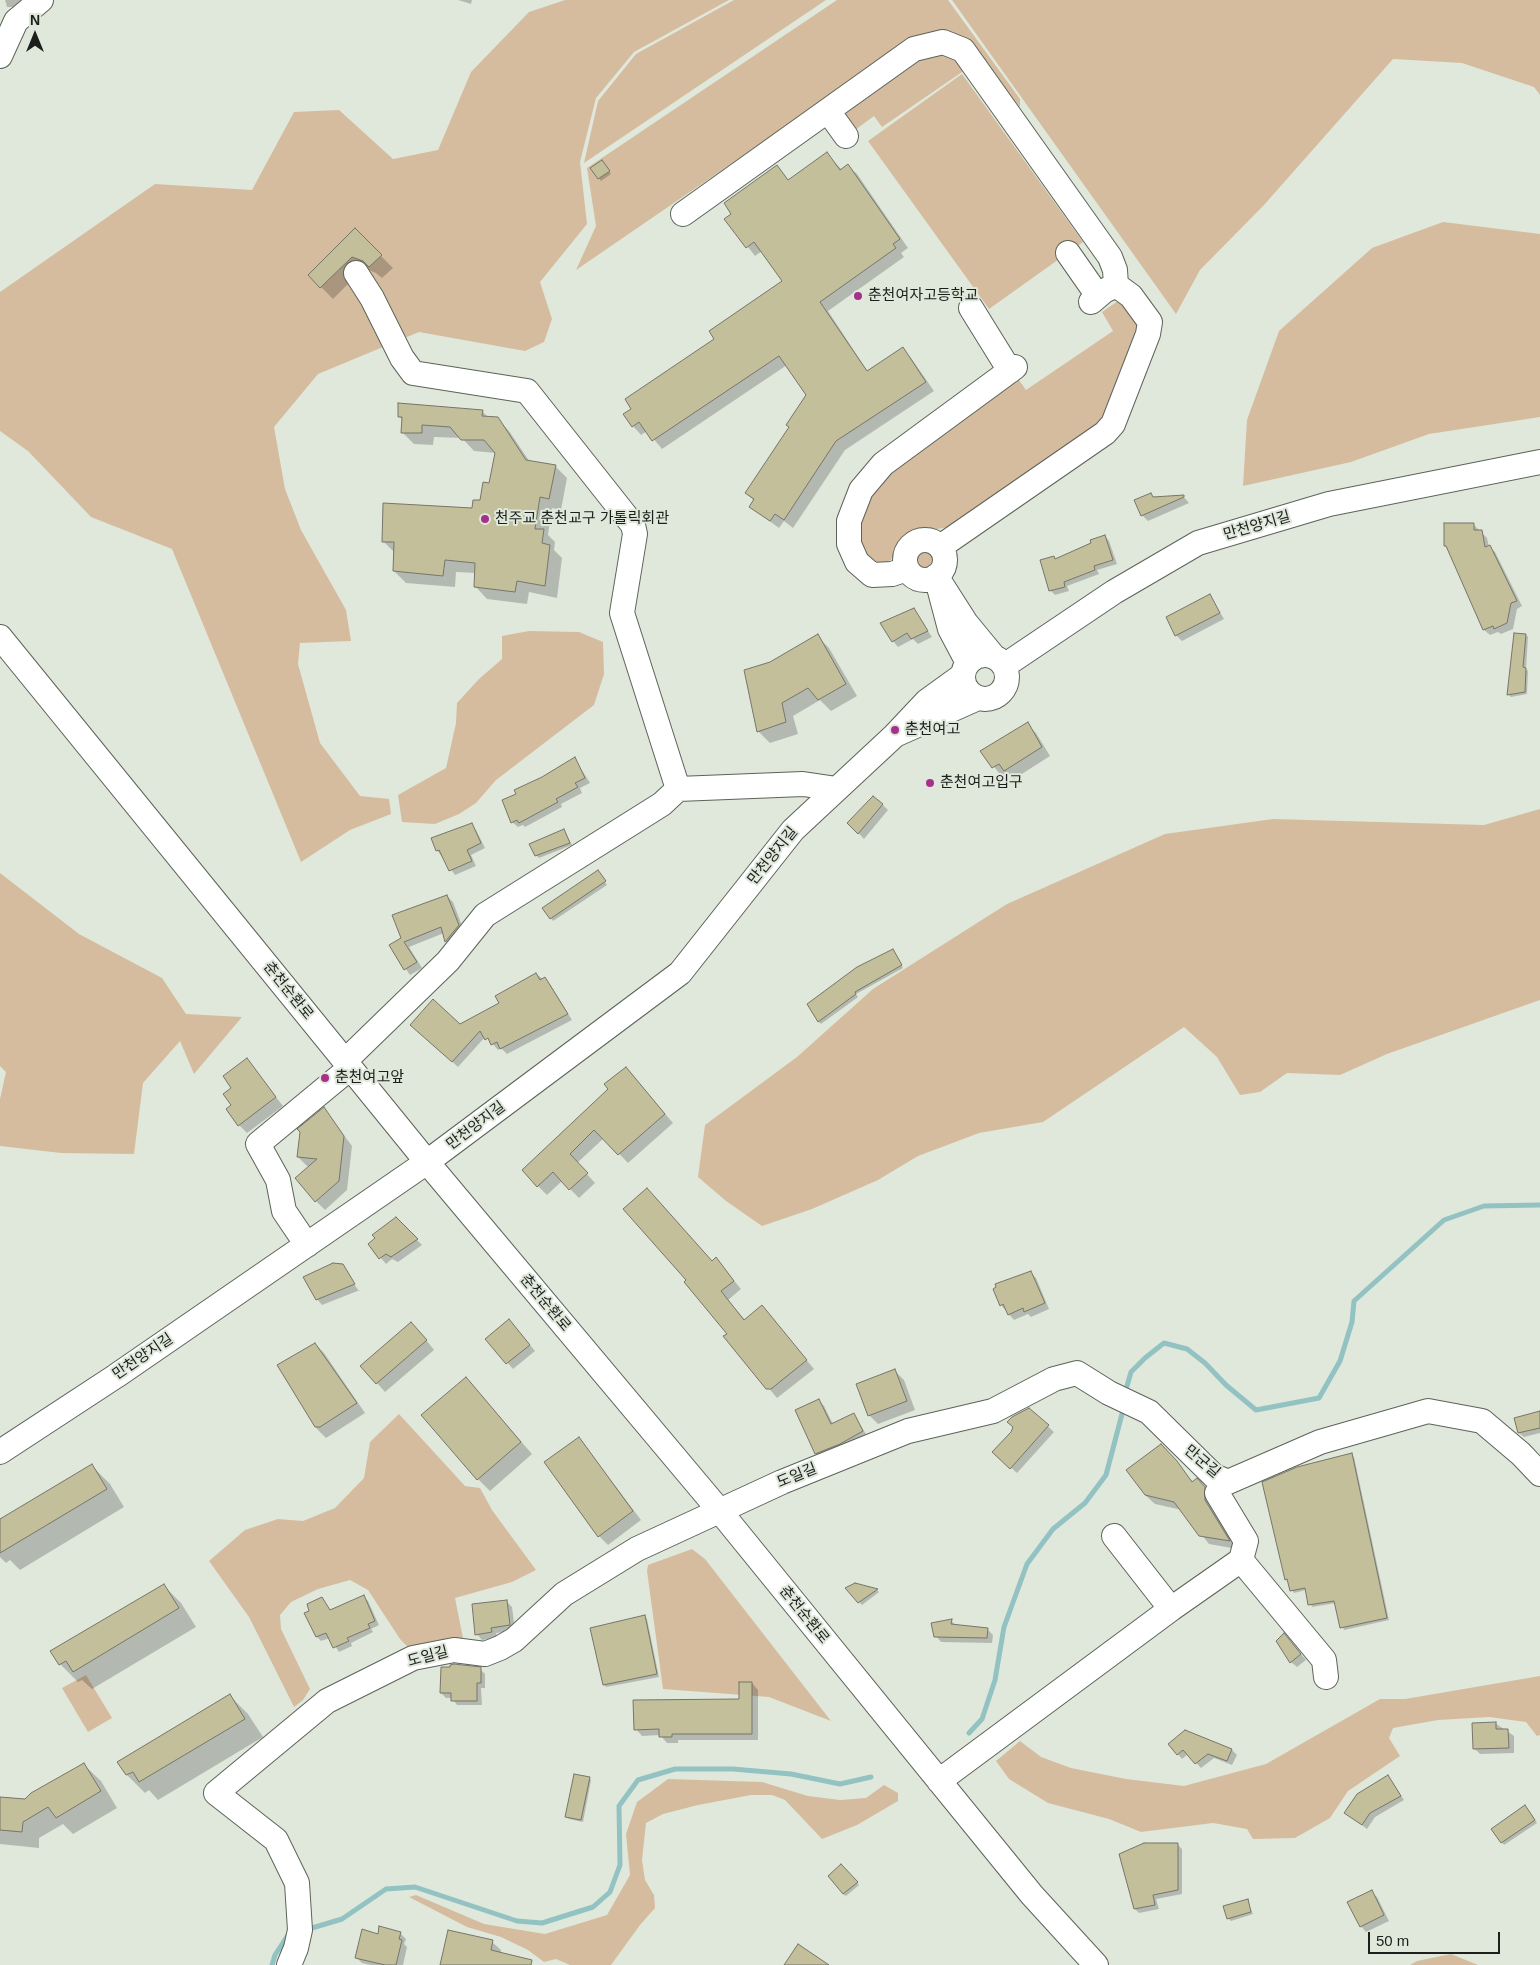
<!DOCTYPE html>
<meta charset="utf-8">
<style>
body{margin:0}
#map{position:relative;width:1540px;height:1965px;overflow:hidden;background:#e0e8dc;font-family:Arial,sans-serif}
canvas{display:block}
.north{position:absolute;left:10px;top:10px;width:50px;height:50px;-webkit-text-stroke:4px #e0e8dc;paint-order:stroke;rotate:0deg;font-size:14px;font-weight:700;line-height:20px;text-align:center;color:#1c1f1b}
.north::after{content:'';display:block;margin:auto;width:18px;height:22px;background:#1c1f1b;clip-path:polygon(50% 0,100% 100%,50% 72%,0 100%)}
.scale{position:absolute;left:1368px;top:1932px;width:132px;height:22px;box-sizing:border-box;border:2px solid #1c1f1b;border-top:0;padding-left:6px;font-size:15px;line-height:18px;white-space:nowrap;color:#1c1f1b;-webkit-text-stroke:4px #e0e8dc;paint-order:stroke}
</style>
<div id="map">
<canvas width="1540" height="1965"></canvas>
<div class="north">N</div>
<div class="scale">50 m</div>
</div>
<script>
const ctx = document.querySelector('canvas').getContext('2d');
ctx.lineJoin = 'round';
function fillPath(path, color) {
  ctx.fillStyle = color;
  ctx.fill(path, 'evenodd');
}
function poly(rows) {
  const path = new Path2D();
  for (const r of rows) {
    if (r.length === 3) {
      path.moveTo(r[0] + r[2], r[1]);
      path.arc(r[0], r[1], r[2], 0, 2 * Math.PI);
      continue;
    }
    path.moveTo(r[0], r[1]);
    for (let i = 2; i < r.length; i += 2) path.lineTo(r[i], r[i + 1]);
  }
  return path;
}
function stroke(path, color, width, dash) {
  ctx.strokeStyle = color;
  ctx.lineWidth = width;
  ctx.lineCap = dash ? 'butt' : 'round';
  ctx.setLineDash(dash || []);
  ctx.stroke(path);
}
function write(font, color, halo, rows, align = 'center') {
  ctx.font = font + ' Arial,"Noto Sans KR",sans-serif';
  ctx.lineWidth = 4;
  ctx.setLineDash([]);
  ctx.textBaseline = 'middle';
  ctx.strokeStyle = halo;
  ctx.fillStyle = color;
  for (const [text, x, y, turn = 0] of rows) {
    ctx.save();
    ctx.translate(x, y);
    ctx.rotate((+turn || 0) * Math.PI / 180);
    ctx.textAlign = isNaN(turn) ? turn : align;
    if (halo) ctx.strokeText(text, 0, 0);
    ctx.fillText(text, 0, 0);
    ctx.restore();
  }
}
const green = poly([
 [565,0,729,0,634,52,596,98,580,162,587,224,540,282,552,319,544,342,525,351,419,332,318,374,274,427,285,489,301,530,346,610,351,641,300,643,298,664,320,743,360,796,389,799,391,814,350,830,301,862,172,549,91,517,28,451,0,431,0,292,155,184,252,190,294,112,339,110,393,159,438,150,471,72,529,12],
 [734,0,826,0,584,163,598,101,636,54],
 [837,0,948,0,1020,99,1020,107,963,38,936,33,919,35,576,270,596,226,587,168],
 [952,0,1540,0,1540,95,1534,87,1462,63,1393,59,1264,205,1200,270,1176,314],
 [942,50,955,57,965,70,882,127,874,116,855,130,848,121,845,113,851,106,917,57],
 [962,74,1083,242,989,309,868,141],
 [1443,222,1540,234,1540,417,1429,434,1351,462,1243,486,1247,420,1279,331,1372,248],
 [1118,301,1123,301,1142,324,1108,414,1097,425,948,527,937,529,914,529,897,547,891,560,881,565,872,563,863,556,857,525,863,506,886,472,1016,376,1026,390,1113,331,1102,312],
 [924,559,12],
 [529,631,579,632,603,642,604,674,594,705,496,780,476,803,459,814,435,824,402,822,398,795,446,768,456,723,457,703,479,679,502,659,502,636],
 [1540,809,1540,1000,1387,1054,1340,1075,1287,1073,1260,1092,1240,1095,1217,1057,1184,1027,1043,1122,979,1133,918,1156,878,1180,812,1209,762,1226,726,1201,698,1177,705,1125,797,1057,873,989,1007,904,1165,834,1273,819,1484,825],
 [0,873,79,934,162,978,186,1014,242,1017,194,1074,180,1041,143,1083,134,1154,61,1153,0,1146,0,1099,6,1072,0,1066],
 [399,1414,465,1486,480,1488,492,1510,536,1570,512,1582,455,1598,464,1643,438,1640,410,1649,400,1639,368,1590,350,1580,318,1589,291,1602,280,1615,281,1629,310,1689,303,1700,294,1707,249,1617,209,1561,245,1530,278,1519,303,1521,335,1508,364,1478,370,1442],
 [692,1549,705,1559,831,1721,769,1697,663,1689,647,1571,648,1565],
 [86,1675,112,1718,88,1732,62,1688],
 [1540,1676,1540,1735,1537,1736,1526,1722,1489,1717,1438,1720,1393,1728,1389,1738,1400,1756,1348,1791,1330,1818,1295,1838,1253,1839,1247,1829,1213,1823,1141,1832,1109,1819,1048,1803,1009,1779,996,1761,1020,1741,1041,1757,1071,1768,1126,1779,1184,1786,1266,1764,1380,1699,1405,1699],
 [668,1779,762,1782,808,1796,840,1800,866,1798,884,1785,898,1793,898,1801,857,1825,822,1839,785,1800,772,1795,751,1795,698,1805,663,1814,646,1823,642,1860,645,1880,654,1895,655,1908,640,1925,611,1965,570,1965,556,1959,544,1962,528,1950,501,1937,467,1927,409,1897,416,1895,484,1924,545,1934,607,1915,630,1875,626,1834,637,1802],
 [1451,1954,1478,1965,1410,1965,1417,1961]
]);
const shadow = poly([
 [5,0,21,0,21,3,16,7,7,7],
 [458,0,472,0,471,4],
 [827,154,842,170,848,166,857,174,908,248,901,253,904,257,828,311,868,372,902,349,911,358,934,391,845,450,793,528,784,521,779,528,750,507,754,501,746,493,790,427,807,395,787,365,662,449,647,431,641,435,633,426,716,339,784,282,762,251,755,256,726,219,777,167,789,181],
 [604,164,611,174,601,181,599,178],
 [355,230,393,268,382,278,376,273,364,268,333,299,309,275],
 [483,412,489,418,497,418,509,431,530,462,555,466,567,478,561,510,552,508,548,535,555,542,554,550,562,558,557,598,529,592,527,604,487,599,475,586,476,573,456,572,455,587,406,583,394,571,395,553,383,541,474,510,490,484,496,453,474,451,462,438,434,437,433,445,414,444,402,432,403,421,399,416],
 [1151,495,1154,498,1183,496,1189,503,1148,521,1142,515],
 [1473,524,1487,538,1489,547,1495,552,1522,606,1517,609,1513,629,1501,634,1498,632,1490,635,1484,630,1449,550,1445,546],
 [1105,536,1109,541,1117,564,1097,570,1099,574,1067,586,1069,591,1055,595,1051,591,1041,561,1054,557,1056,559],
 [1210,596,1224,619,1182,641,1176,635],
 [913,609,932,637,918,644,913,639,898,647,893,641],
 [1526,635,1528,637,1526,669,1528,671,1527,694,1511,697,1508,694],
 [817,636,829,648,857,696,831,711,820,700,793,716,798,734,770,743,758,731,770,663],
 [1027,724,1036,733,1050,756,1014,779,1008,773,1002,777,982,751],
 [575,759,590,783,580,788,582,793,561,804,562,807,525,827,523,825,518,827,512,822,518,795],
 [882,804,888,810,864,839,849,823],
 [471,825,476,830,485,848,471,855,476,866,455,875,437,850],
 [564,830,572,845,539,858,536,855],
 [598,872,607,885,553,921,551,918],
 [447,896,453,902,464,931,451,947,446,942,444,933,409,947,422,968,410,975,390,946,402,938],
 [893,950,903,968,856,994,858,997,821,1024,819,1022,808,1004],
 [536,974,550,984,572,1020,507,1054,501,1048,498,1050,486,1036,458,1067,418,1030,460,1025,501,1003],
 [247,1060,283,1106,247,1133,239,1125,233,1105,233,1088],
 [626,1068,673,1123,628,1163,604,1138,577,1163,595,1183,579,1198,562,1181,547,1195,538,1186],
 [324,1109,352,1146,347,1190,325,1210,316,1201,311,1166,307,1166,298,1157],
 [396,1219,422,1245,398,1262,392,1259,386,1264,369,1244],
 [716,1259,741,1289,728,1300,745,1320,769,1315,814,1369,777,1398,725,1336,728,1334,712,1262],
 [342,1265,358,1290,360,1290,322,1305,317,1299],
 [1030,1272,1036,1278,1049,1309,1031,1317,1028,1314,1014,1320,1001,1305],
 [515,1327,535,1351,513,1369,487,1339],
 [420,1332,434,1350,385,1392,377,1383],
 [315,1344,324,1353,365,1413,326,1438,317,1429,279,1366],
 [895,1371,904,1380,915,1410,878,1424,869,1415],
 [466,1378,532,1454,490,1491,478,1479],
 [819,1401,824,1406,833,1424,854,1414,867,1436,821,1458,816,1453],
 [1029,1409,1054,1432,1017,1473,1000,1458],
 [1540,1413,1540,1433,1524,1437,1519,1433],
 [579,1438,641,1520,608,1545,599,1536],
 [1161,1445,1193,1482,1197,1480,1213,1497,1237,1549,1209,1544,1182,1510,1155,1504,1145,1495],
 [1351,1455,1354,1457,1389,1620,1344,1630,1336,1603,1312,1607,1306,1590,1294,1593,1286,1579],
 [92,1466,110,1484,124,1507,20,1570,10,1560,6,1563,0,1557,0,1520],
 [855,1584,877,1590,879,1592,862,1605,847,1589],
 [163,1585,181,1603,196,1627,92,1689,82,1680,78,1682,60,1664],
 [363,1597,368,1601,379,1625,371,1629,373,1632,351,1643,352,1646,339,1652,330,1638,321,1641,317,1637,306,1614,322,1598,331,1611],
 [506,1601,512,1607,515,1631,496,1633,497,1638,482,1640,477,1634],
 [645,1617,647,1619,659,1677,606,1687,604,1685],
 [951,1620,956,1626,987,1629,993,1635,992,1643,941,1642,936,1636],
 [1290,1641,1306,1660,1297,1667,1291,1662],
 [480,1669,485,1674,485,1688,481,1688,482,1705,457,1705,452,1698,446,1698,441,1693],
 [752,1683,758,1690,758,1740,678,1740,678,1743,667,1743,660,1735,642,1736,636,1729,740,1700],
 [230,1696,248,1714,263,1737,158,1800,149,1790,145,1793,127,1775],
 [1495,1723,1514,1736,1514,1753,1480,1754,1474,1748],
 [1170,1745,1232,1750,1237,1755,1232,1765,1214,1758,1201,1768,1188,1754,1182,1759],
 [84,1765,101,1781,117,1808,73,1834,63,1824,39,1838,39,1848,0,1844,0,1798,25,1800],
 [1388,1776,1404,1800,1375,1817,1367,1829,1346,1813],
 [589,1778,591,1780,583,1822,569,1819,566,1817],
 [1528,1809,1537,1823,1504,1845,1492,1829],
 [1177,1844,1182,1849,1182,1894,1156,1899,1159,1909,1139,1913,1135,1909],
 [841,1865,859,1885,846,1896,843,1894],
 [1371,1892,1377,1897,1389,1921,1366,1932,1361,1926],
 [1247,1901,1253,1914,1231,1921,1228,1918],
 [400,1933,406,1939,404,1944,407,1947,403,1965,371,1965,362,1963,356,1957,380,1936],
 [492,1942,501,1950,501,1953,518,1965,441,1965]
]);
const stream = poly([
 [1127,1386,1131,1372,1145,1358,1164,1343,1187,1349,1205,1363,1226,1385,1256,1410,1319,1398,1340,1361,1352,1322,1354,1301,1444,1220,1484,1206,1540,1205],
 [969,1733,982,1719,995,1680,1004,1627,1027,1564,1053,1529,1085,1503,1106,1475,1122,1414],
 [312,1928,342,1919,386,1889,415,1887,517,1921,542,1923,593,1907,610,1892,620,1865,619,1806,638,1780,675,1769,733,1769,791,1774,840,1784,871,1777],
 [272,1965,275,1955,288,1935]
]);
const building = poly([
 [827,152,840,170,848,164,900,239,893,244,896,248,820,302,867,371,903,347,926,382,836,441,784,520,775,514,770,521,749,507,754,499,745,493,789,427,786,425,806,395,779,356,652,441,639,422,632,427,623,414,631,409,625,399,714,339,709,331,782,281,754,242,746,248,724,219,731,214,724,203,777,165,788,180,827,152],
 [602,160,610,171,598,179,590,168,602,160],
 [355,228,382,255,369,267,363,261,352,257,320,288,308,275,355,228],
 [398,403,483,410,482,416,498,417,526,460,556,465,549,499,540,497,535,529,544,529,542,543,550,545,545,586,517,581,515,592,474,587,475,563,445,560,443,576,393,571,394,542,382,542,383,503,472,508,473,500,480,500,483,482,489,483,495,453,484,440,461,440,450,427,422,425,422,433,401,433,402,417,398,417,398,403],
 [1151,493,1153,497,1184,495,1184,497,1141,516,1134,500,1151,493],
 [1444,523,1474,523,1474,530,1482,530,1485,547,1490,545,1517,601,1511,603,1507,623,1494,629,1493,626,1483,630,1446,546,1444,546,1444,523],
 [1105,535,1113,560,1094,566,1095,570,1064,582,1065,587,1049,591,1040,560,1054,556,1055,559,1091,543,1090,540,1105,535],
 [1210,594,1220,613,1175,636,1166,617,1210,594],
 [914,608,928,631,911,639,907,633,892,642,880,623,914,608],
 [1514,633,1526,634,1523,667,1526,668,1525,692,1507,695,1514,633],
 [818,634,846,684,818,700,808,688,782,703,786,722,757,732,744,670,770,662,818,634],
 [1028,722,1042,747,1004,771,999,764,992,768,980,751,1028,722],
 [575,757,585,778,575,783,578,787,556,799,558,802,519,823,517,820,511,823,502,800,516,794,514,790,542,777,575,757],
 [873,796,883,804,858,834,847,823,873,796],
 [472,823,481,843,467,850,472,861,449,871,439,850,436,851,431,838,472,823],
 [564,829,570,843,535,856,529,844,564,829],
 [598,870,606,881,550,919,542,908,598,870],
 [447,895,459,925,445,942,441,927,404,942,417,962,404,970,389,945,401,938,392,915,447,895],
 [893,949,902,965,855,992,856,994,818,1022,807,1004,857,967,893,949],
 [536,973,540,980,545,977,568,1014,500,1049,497,1042,491,1045,488,1038,485,1040,480,1031,452,1062,410,1025,433,999,460,1024,499,1003,495,996,536,973],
 [247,1058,276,1097,238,1126,226,1109,231,1105,223,1094,231,1088,223,1076,247,1058],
 [626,1067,665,1114,618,1155,594,1130,570,1154,588,1173,569,1190,553,1172,537,1187,522,1170,608,1089,604,1084,626,1067],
 [324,1107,344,1136,339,1181,315,1202,295,1178,317,1159,297,1157,300,1132,297,1129,324,1107],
 [647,1188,712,1261,716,1257,734,1281,721,1291,744,1320,762,1305,807,1360,771,1389,766,1389,723,1336,727,1334,684,1282,686,1280,623,1209,647,1188],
 [396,1217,418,1239,391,1257,386,1254,379,1259,368,1244,375,1238,372,1235,396,1217],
 [333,1263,343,1264,355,1284,316,1300,303,1277,333,1263],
 [1031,1271,1045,1303,1024,1312,1023,1308,1008,1315,1003,1304,1000,1306,993,1289,996,1287,995,1284,1031,1271],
 [509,1319,530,1345,506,1364,485,1339,509,1319],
 [411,1322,427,1340,376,1384,360,1366,411,1322],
 [315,1343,357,1403,320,1427,315,1427,277,1365,315,1343],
 [895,1369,907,1401,868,1416,856,1384,895,1369],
 [466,1377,521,1442,477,1480,421,1415,466,1377],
 [819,1399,831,1424,854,1413,863,1431,840,1444,815,1454,795,1410,819,1399],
 [1029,1408,1049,1425,1010,1469,992,1452,1011,1432,1013,1427,1007,1422,1012,1417,1029,1408],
 [1540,1411,1540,1428,1518,1433,1514,1418,1540,1411],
 [579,1437,633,1511,598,1537,544,1462,579,1437],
 [1161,1444,1177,1461,1192,1482,1197,1478,1205,1487,1205,1500,1230,1541,1199,1536,1174,1502,1145,1495,1126,1470,1161,1444],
 [1352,1453,1387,1618,1340,1628,1334,1601,1308,1605,1305,1588,1290,1591,1287,1579,1285,1580,1262,1482,1297,1467,1352,1453],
 [92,1464,107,1489,0,1553,0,1519,92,1464],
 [855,1583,878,1589,858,1603,845,1588,855,1583],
 [164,1584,179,1608,73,1672,66,1661,59,1665,50,1651,164,1584],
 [364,1595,375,1621,368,1624,370,1628,347,1638,349,1641,333,1648,326,1633,316,1637,304,1613,309,1611,307,1604,322,1597,330,1610,364,1595],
 [507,1600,510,1625,491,1628,492,1632,475,1635,472,1604,507,1600],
 [645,1615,657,1674,603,1685,590,1628,645,1615],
 [952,1619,951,1624,988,1628,987,1638,934,1637,931,1623,952,1619],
 [1284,1633,1301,1654,1290,1663,1276,1641,1284,1633],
 [454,1664,481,1667,481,1683,477,1683,477,1701,451,1701,451,1693,440,1693,441,1667,450,1667,450,1665,454,1664],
 [739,1682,752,1682,752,1734,672,1734,672,1737,659,1737,659,1729,634,1730,633,1700,739,1699,739,1682],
 [230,1694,245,1719,139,1782,133,1772,126,1775,117,1762,230,1694],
 [1496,1722,1496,1729,1508,1729,1509,1748,1473,1749,1472,1723,1496,1722],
 [1185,1730,1232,1749,1227,1761,1208,1754,1195,1764,1183,1750,1177,1755,1168,1744,1185,1730],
 [84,1763,101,1791,56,1818,48,1807,23,1822,22,1832,0,1830,0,1797,25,1799,31,1793,84,1763],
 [574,1774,590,1777,581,1820,565,1817,574,1774],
 [1388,1775,1401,1796,1370,1813,1362,1825,1344,1813,1357,1794,1388,1775],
 [1525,1805,1535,1820,1501,1843,1491,1829,1525,1805],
 [1144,1843,1178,1843,1178,1890,1153,1895,1155,1905,1134,1909,1119,1854,1144,1843],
 [841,1864,858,1882,843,1894,828,1876,841,1864],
 [1372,1890,1384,1915,1360,1927,1347,1902,1372,1890],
 [1248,1899,1251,1912,1227,1919,1223,1906,1248,1899],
 [379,1926,401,1932,399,1939,402,1940,396,1965,385,1965,355,1958,362,1929,378,1934,379,1926],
 [448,1930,493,1940,491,1950,532,1960,531,1965,440,1965,448,1930],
 [798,1944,829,1965,784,1965,798,1944]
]);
const minor = poly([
 [0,56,16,21,41,0],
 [828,111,846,136],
 [683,214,914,49,943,42,963,50,1110,257,1115,270,1116,285],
 [1068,253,1098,296],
 [356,273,372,298,402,358,413,373,527,391,633,525,635,534,622,613,678,789],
 [971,308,1010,371],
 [925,560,20],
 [940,547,1105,433,1113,424,1148,334,1150,322,1131,296,1116,285,1104,291,1091,302],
 [907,569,892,574,872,575,857,562,849,544,849,521,861,490,883,464,1015,367],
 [0,637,427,1162,719,1510,1032,1895,1096,1965],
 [985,677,22],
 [968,663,950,629,936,576,966,623,994,657],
 [1004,666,1114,592,1198,543,1329,504,1540,462],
 [963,675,927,701,895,735,978,698],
 [345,1061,448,961,485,915,662,804,678,789,803,784,837,789],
 [307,1245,284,1211,278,1180,258,1144,350,1068],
 [0,1452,116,1376,427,1162,680,973,793,830,895,735],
 [1217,1493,1246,1541,1241,1560,1324,1660,1326,1677],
 [1114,1536,1171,1609],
 [939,1781,1171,1609,1241,1560],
 [289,1965,296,1948,300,1930,297,1883,276,1840,216,1793,327,1701,413,1658,454,1650,485,1654,500,1648,514,1640,564,1594,637,1549,782,1482,908,1431,993,1411,1054,1379,1077,1373,1109,1393,1149,1412,1214,1476,1228,1482,1320,1442,1428,1411,1482,1421,1521,1454,1540,1474]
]);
const markers = [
 [858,296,5,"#a5318a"],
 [485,519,5,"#a5318a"],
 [895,730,5,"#a5318a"],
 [930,783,5,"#a5318a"],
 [325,1078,5,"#a5318a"]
];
const poiNames = [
 ["춘천여자고등학교",868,296],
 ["천주교 춘천교구 가톨릭회관",495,519],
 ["춘천여고",905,730],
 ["춘천여고입구",940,783],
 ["춘천여고앞",335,1078]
];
const streetNames = [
 ["만천양지길",1257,526,-16],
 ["만천양지길",773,856,-51],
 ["춘천순환로",288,991,51],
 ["만천양지길",476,1126,-37],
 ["춘천순환로",545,1303,50],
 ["만천양지길",143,1357,-34],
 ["만군길",1202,1462,40],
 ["도일길",797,1476,-22],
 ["춘천순환로",804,1615,51],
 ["도일길",428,1657,-15]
];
fillPath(green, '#d5bc9f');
fillPath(shadow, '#0003');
stroke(stream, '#93c2c3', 5);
fillPath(building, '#c2bf9a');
stroke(building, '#767569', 1);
stroke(minor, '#5c6359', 26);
stroke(minor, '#fff', 24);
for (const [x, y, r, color] of markers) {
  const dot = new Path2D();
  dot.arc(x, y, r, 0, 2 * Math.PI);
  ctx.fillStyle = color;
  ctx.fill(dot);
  stroke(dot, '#e0e8dc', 2);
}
write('15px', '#1c1f1b', '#e0e8dc', poiNames, 'left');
write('15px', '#1c1f1b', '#e0e8dc', streetNames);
</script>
